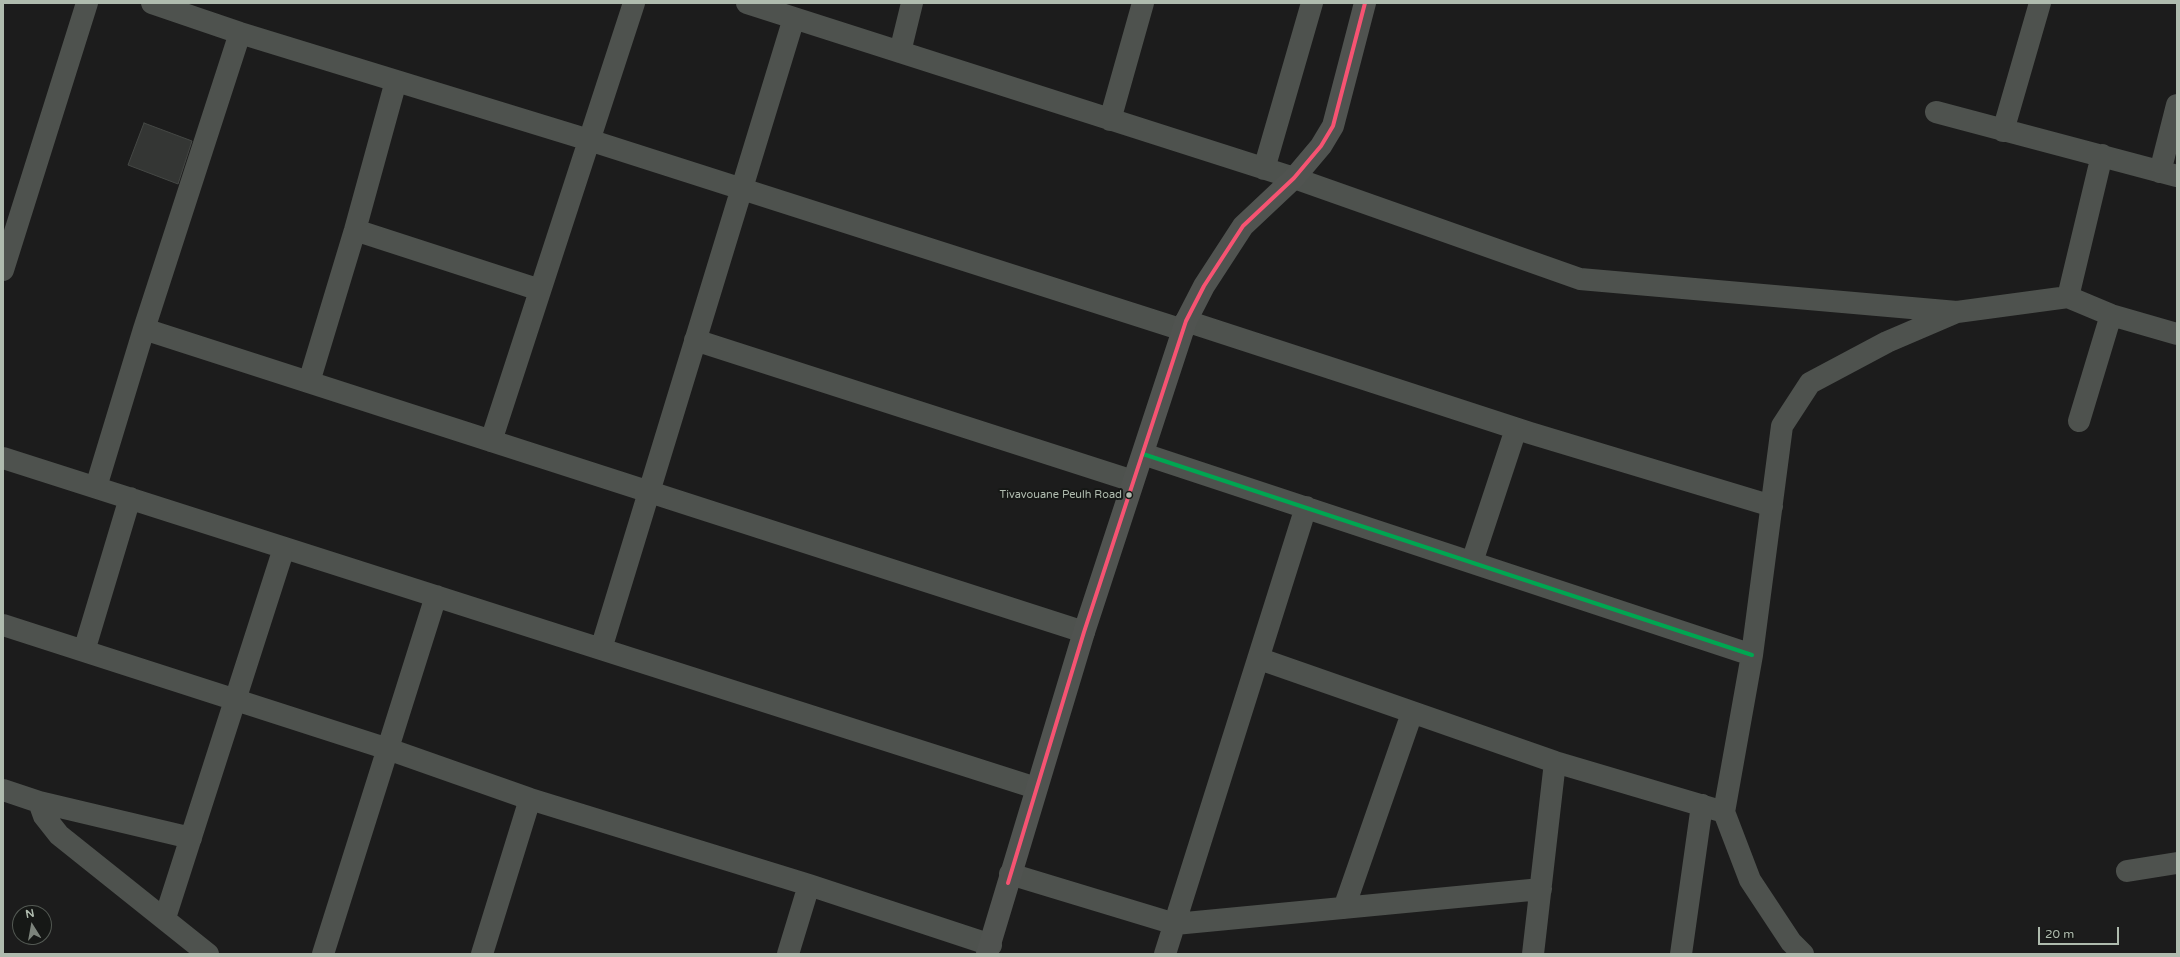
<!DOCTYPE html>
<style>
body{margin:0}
#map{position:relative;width:2180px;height:957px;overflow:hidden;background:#1c1c1c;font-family:"Varela Round",sans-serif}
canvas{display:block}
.frame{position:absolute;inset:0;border:4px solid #afbbae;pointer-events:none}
.north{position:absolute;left:12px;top:905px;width:40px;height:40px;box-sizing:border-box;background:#161816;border:1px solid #535953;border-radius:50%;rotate:349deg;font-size:11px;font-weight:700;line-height:16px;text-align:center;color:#afbbae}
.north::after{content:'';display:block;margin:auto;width:14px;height:18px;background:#7c837b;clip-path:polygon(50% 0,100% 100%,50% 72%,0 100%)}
.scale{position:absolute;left:2038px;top:927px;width:81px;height:18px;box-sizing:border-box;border:2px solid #afbbae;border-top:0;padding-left:5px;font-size:12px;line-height:14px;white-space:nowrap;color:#afbbae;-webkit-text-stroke:3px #161816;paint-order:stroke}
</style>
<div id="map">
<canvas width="2180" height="957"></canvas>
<div class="frame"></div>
<div class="north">N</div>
<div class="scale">20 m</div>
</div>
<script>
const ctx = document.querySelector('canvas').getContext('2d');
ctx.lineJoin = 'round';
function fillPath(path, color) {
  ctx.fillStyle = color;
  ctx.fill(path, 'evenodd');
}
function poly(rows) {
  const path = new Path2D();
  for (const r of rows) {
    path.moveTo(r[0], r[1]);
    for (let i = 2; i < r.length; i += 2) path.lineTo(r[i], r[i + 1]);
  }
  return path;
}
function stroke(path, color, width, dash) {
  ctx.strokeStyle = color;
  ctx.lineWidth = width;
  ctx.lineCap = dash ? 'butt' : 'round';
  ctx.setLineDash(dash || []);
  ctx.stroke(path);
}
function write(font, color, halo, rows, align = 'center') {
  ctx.font = font + ' "Varela Round",sans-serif';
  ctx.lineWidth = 4;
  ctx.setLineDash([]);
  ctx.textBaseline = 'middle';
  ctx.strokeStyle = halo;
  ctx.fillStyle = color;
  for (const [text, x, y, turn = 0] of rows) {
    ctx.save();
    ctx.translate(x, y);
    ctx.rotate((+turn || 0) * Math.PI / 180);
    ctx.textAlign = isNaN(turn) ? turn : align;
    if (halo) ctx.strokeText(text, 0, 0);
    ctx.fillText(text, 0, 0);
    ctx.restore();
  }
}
const building = poly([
 [144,123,192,141,178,184,128,165,144,123]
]);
const minor = poly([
 [152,3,240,33,589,140,1183,330],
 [747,3,1294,178,1580,279,1957,312],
 [900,52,912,3],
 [1936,112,2177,176],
 [1110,120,1143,3],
 [2003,131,2040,3],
 [1264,169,1312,3],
 [2160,172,2177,105],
 [355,230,540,290],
 [3,270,87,3],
 [2068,297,2102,155],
 [1186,321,1530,433,1772,506],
 [144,329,1084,632],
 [695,340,1133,481],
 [309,382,355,230,396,81],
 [2079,421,2111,315],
 [491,441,634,3],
 [1143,454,1752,655],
 [3,458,1036,788],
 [96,487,144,329,240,33],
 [1472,562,1516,429],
 [3,625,388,749,530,799,809,885,991,945],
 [601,649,794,18],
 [84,651,130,498],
 [1260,659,1555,762,1724,812],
 [3,790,39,802,191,838],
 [39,802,44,816,59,835,208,954],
 [2127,871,2177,863],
 [1010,874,1175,924,1541,889],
 [1344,908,1412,713],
 [165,918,284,548],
 [323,954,436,596],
 [482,954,530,799],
 [788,954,809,885],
 [1165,954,1306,507],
 [1533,954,1555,762],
 [1681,954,1702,805],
 [1803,954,1791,942,1750,880,1724,812,1752,655,1782,426,1810,383,1887,342,1957,312,2068,297,2111,315,2177,334]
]);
const major = poly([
 [987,954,1084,632,1186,321,1204,286,1243,226,1294,178,1321,146,1333,126,1365,3]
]);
const bus1 = poly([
 [1143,454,1752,655]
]);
const bus2 = poly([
 [1008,883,1084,632,1186,321,1204,286,1243,226,1294,178,1321,146,1333,126,1365,3]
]);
const markers = [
 [1129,495,3.5,"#afbbae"]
];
const busNames = [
 ["Tivavouane Peulh Road",1122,495]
];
fillPath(building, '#343634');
stroke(building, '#454845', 1);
stroke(minor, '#4e524e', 22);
stroke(major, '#505350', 22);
stroke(bus1, '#00a651', 4);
stroke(bus2, '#f65372', 4);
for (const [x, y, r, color] of markers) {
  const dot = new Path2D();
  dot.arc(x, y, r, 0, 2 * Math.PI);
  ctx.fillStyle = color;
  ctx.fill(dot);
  stroke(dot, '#161816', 1.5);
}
write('11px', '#afbbae', '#161816', busNames, 'right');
</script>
